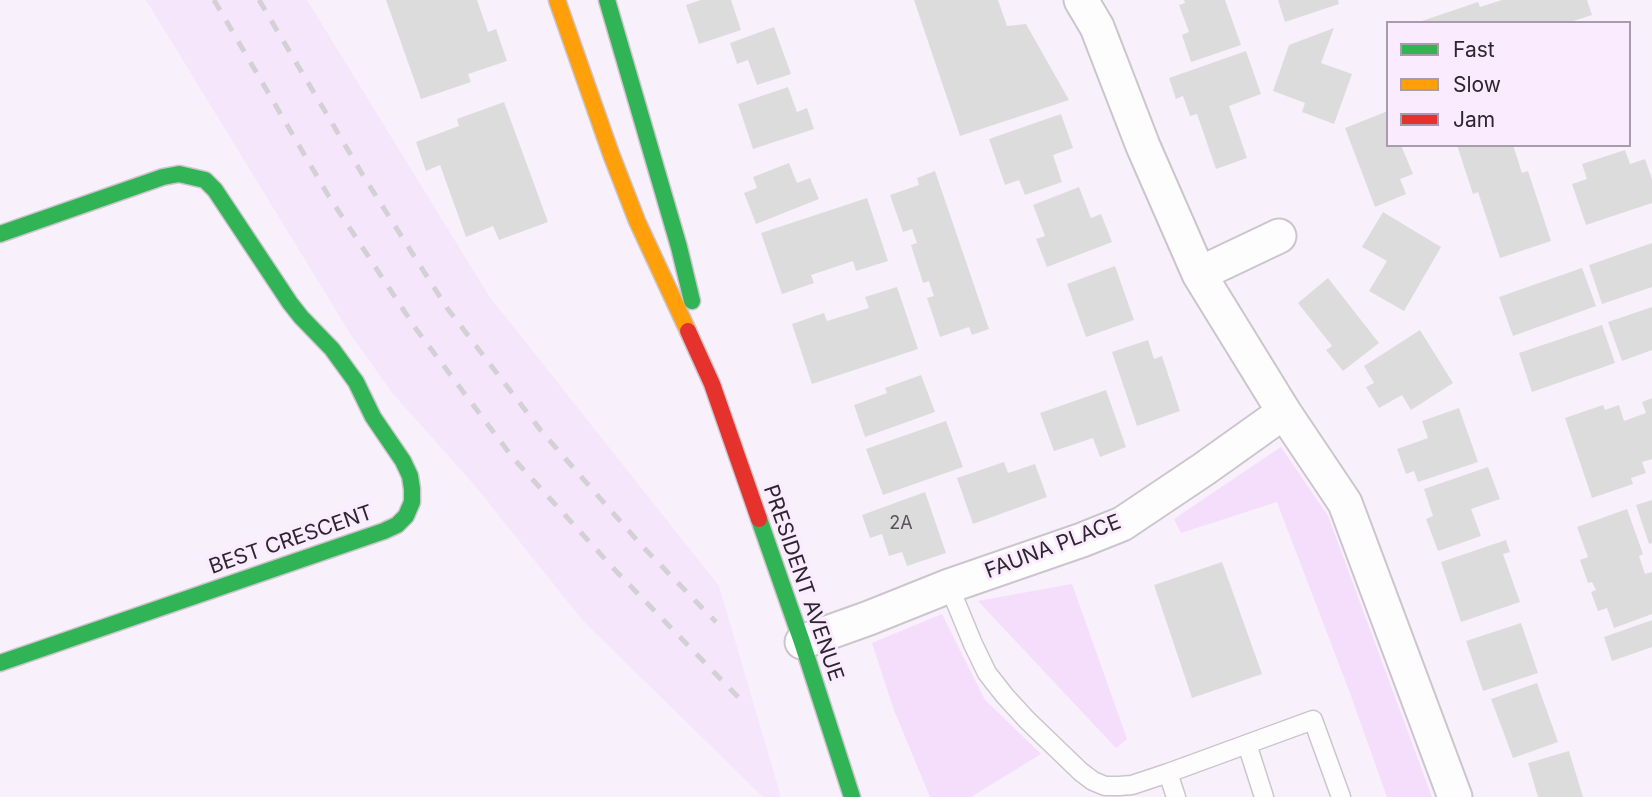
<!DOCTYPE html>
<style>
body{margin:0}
#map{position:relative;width:1652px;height:797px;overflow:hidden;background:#f8f0fa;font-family:Inter,sans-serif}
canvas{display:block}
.legend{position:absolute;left:1386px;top:21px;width:245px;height:126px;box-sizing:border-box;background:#faebff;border:2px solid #a89cac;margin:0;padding:9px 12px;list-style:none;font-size:21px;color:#2d262f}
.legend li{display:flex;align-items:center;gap:14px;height:35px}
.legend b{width:35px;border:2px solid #a89cac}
</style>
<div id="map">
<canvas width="1652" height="797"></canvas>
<ul class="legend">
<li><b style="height:9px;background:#30b455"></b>Fast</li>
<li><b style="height:9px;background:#ff9f0a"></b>Slow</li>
<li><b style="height:9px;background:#e5322d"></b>Jam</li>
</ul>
</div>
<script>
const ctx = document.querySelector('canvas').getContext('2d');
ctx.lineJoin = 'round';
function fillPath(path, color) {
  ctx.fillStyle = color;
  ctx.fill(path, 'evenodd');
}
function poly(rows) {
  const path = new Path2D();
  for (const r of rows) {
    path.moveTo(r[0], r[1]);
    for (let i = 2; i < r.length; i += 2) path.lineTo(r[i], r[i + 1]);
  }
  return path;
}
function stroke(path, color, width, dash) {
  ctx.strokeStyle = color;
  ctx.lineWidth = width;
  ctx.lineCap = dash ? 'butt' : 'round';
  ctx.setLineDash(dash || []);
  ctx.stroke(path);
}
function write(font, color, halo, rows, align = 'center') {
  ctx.font = font + ' Inter,sans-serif';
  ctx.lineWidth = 6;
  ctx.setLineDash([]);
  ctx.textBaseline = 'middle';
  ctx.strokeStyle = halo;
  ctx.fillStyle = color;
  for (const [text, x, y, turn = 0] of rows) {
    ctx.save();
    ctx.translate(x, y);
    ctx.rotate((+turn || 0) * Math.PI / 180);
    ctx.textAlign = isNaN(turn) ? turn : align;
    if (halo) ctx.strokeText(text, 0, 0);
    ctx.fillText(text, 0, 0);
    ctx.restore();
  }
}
const built = poly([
 [146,0,307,0,489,296,719,586,781,797,763,797,583,621,472,482,393,394,351,335]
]);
const green = poly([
 [1281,447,1328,516,1432,797,1387,797,1350,693,1277,502,1181,533,1174,519],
 [1072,584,1127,739,1116,748,978,601],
 [942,614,985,700,1041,754,971,797,930,797,894,710,872,643]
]);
const building = poly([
 [386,0,477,0,488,32,496,29,507,61,468,74,471,82,421,99],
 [701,0,731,0,741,30,699,44,686,5],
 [914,0,998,0,1007,26,1026,24,1069,100,960,136],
 [1184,0,1225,0,1241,45,1191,62,1182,35,1189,32,1179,5,1185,3],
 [1278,0,1338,0,1339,4,1285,22],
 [1502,0,1587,0,1592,15,1567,23,1416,23,1478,2,1480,7],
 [774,27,791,74,757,85,748,60,737,64,730,43],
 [1334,28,1321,63,1352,74,1334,124,1302,112,1305,103,1273,91,1289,45],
 [1246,51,1261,94,1229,106,1247,158,1216,169,1197,114,1190,116,1183,96,1176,99,1169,78],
 [788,87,797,112,807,108,814,129,753,149,738,104],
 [504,102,548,222,499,240,493,226,466,237,440,165,426,171,416,142,459,126,457,119],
 [1388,111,1388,145,1401,145,1413,174,1400,179,1406,194,1375,207,1345,128],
 [1061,114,1073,148,1053,155,1062,182,1025,195,1019,180,1005,185,989,139],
 [1457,145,1513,145,1522,173,1528,171,1551,241,1500,258,1478,192,1473,194],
 [1625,150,1630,164,1645,159,1652,179,1652,203,1586,225,1572,184,1587,179,1582,164],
 [789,163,797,183,810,178,819,199,756,224,744,193,757,188,753,177],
 [935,171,989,329,972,335,969,327,940,337,927,298,934,296,929,281,923,283,911,245,917,243,912,229,903,232,890,195,919,185,917,178],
 [1079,187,1091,218,1101,214,1112,242,1047,267,1036,239,1045,236,1033,205],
 [867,198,888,261,856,271,853,261,811,275,814,283,782,294,761,233],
 [1383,212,1441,247,1404,311,1369,291,1387,261,1362,247],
 [1652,243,1652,287,1602,304,1589,265],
 [1115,266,1134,320,1086,337,1067,284],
 [1582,268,1596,306,1513,336,1499,297],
 [1328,278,1379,343,1343,371,1326,350,1332,346,1298,303],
 [897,287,918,349,812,384,792,324,824,313,827,321,869,308,865,297],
 [1652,307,1652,350,1622,361,1608,322],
 [1602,325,1615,363,1532,392,1519,353],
 [1420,330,1453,383,1411,410,1402,395,1379,408,1366,387,1374,383,1364,366],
 [1148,340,1154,359,1162,356,1180,411,1137,426,1112,352],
 [921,375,935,412,865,437,854,405,887,393,885,388],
 [1106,390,1126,447,1100,457,1093,438,1054,451,1040,413],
 [1652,398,1652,459,1642,462,1646,473,1631,478,1633,484,1592,498,1565,418,1603,405,1605,410,1619,405,1624,421,1646,413,1642,402],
 [1459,408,1478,462,1418,482,1414,471,1406,474,1397,449,1428,438,1422,421],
 [946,421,963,467,883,495,866,449],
 [1004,462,1008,473,1035,464,1047,497,973,524,957,478],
 [1488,467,1500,499,1471,509,1481,536,1438,551,1426,519,1433,516,1424,489],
 [925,492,946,553,907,566,902,552,889,556,882,534,870,538,862,515],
 [1652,500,1652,543,1649,544,1636,505],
 [1627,509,1643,554,1639,556,1645,574,1652,572,1652,614,1614,628,1607,608,1598,611,1591,592,1596,590,1592,582,1588,583,1580,560,1588,557,1577,527],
 [1506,540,1510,552,1503,554,1520,602,1461,622,1441,562],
 [1222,562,1262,674,1192,698,1154,585],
 [1652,620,1652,647,1612,661,1604,637],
 [1521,623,1538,673,1483,691,1466,641],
 [1537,683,1558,742,1513,758,1491,699],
 [1569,751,1583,797,1538,797,1528,763]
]);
const lane = poly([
 [949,586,973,644,987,673,1005,696,1027,720,1081,772,1093,781,1105,786,1119,786,1132,785,1168,773,1176,797],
 [1247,744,1264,797],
 [1168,773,1313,720,1341,797]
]);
const street = poly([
 [1081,0,1097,27,1143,146,1199,274,1284,412,1345,503,1455,797],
 [1199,274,1279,236],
 [802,642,869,618,949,586,1082,540,1122,524,1204,469,1284,412]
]);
const fast = poly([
 [607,0,679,247,692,301],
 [0,234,163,177,179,174,205,180,215,190,290,303,301,317,332,349,356,382,373,417,403,461,410,476,412,489,412,502,406,516,397,525,384,531,0,663],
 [759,519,802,642,852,797]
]);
const slow = poly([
 [557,0,611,154,637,221,688,331]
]);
const jam = poly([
 [688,331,712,384,759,519]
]);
const rail = poly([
 [214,0,328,195,416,329,513,458,615,570,740,699],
 [259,0,364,177,447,308,542,432,642,546,716,622]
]);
const numberNames = [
 ["2A",901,524]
];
const streetNames = [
 ["BEST CRESCENT",291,540,-19],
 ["FAUNA PLACE",1053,547,-21],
 ["PRESIDENT AVENUE",803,583,71]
];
fillPath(built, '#f6e6fb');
fillPath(green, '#f5ddfc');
fillPath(building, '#dddcdc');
stroke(lane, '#ccc5ce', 21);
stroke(street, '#ccc5ce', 37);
stroke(fast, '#ccc5ce', 19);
stroke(slow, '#ccc5ce', 19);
stroke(jam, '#ccc5ce', 19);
stroke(lane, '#fefdfe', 18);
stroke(street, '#fefdfe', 33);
stroke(fast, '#30b455', 16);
stroke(slow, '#ff9f0a', 16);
stroke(jam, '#e5322d', 16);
stroke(rail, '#d3d1d5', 5, [12, 12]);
write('18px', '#59545a', null, numberNames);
write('21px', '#2d262f', '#faebff', streetNames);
</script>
